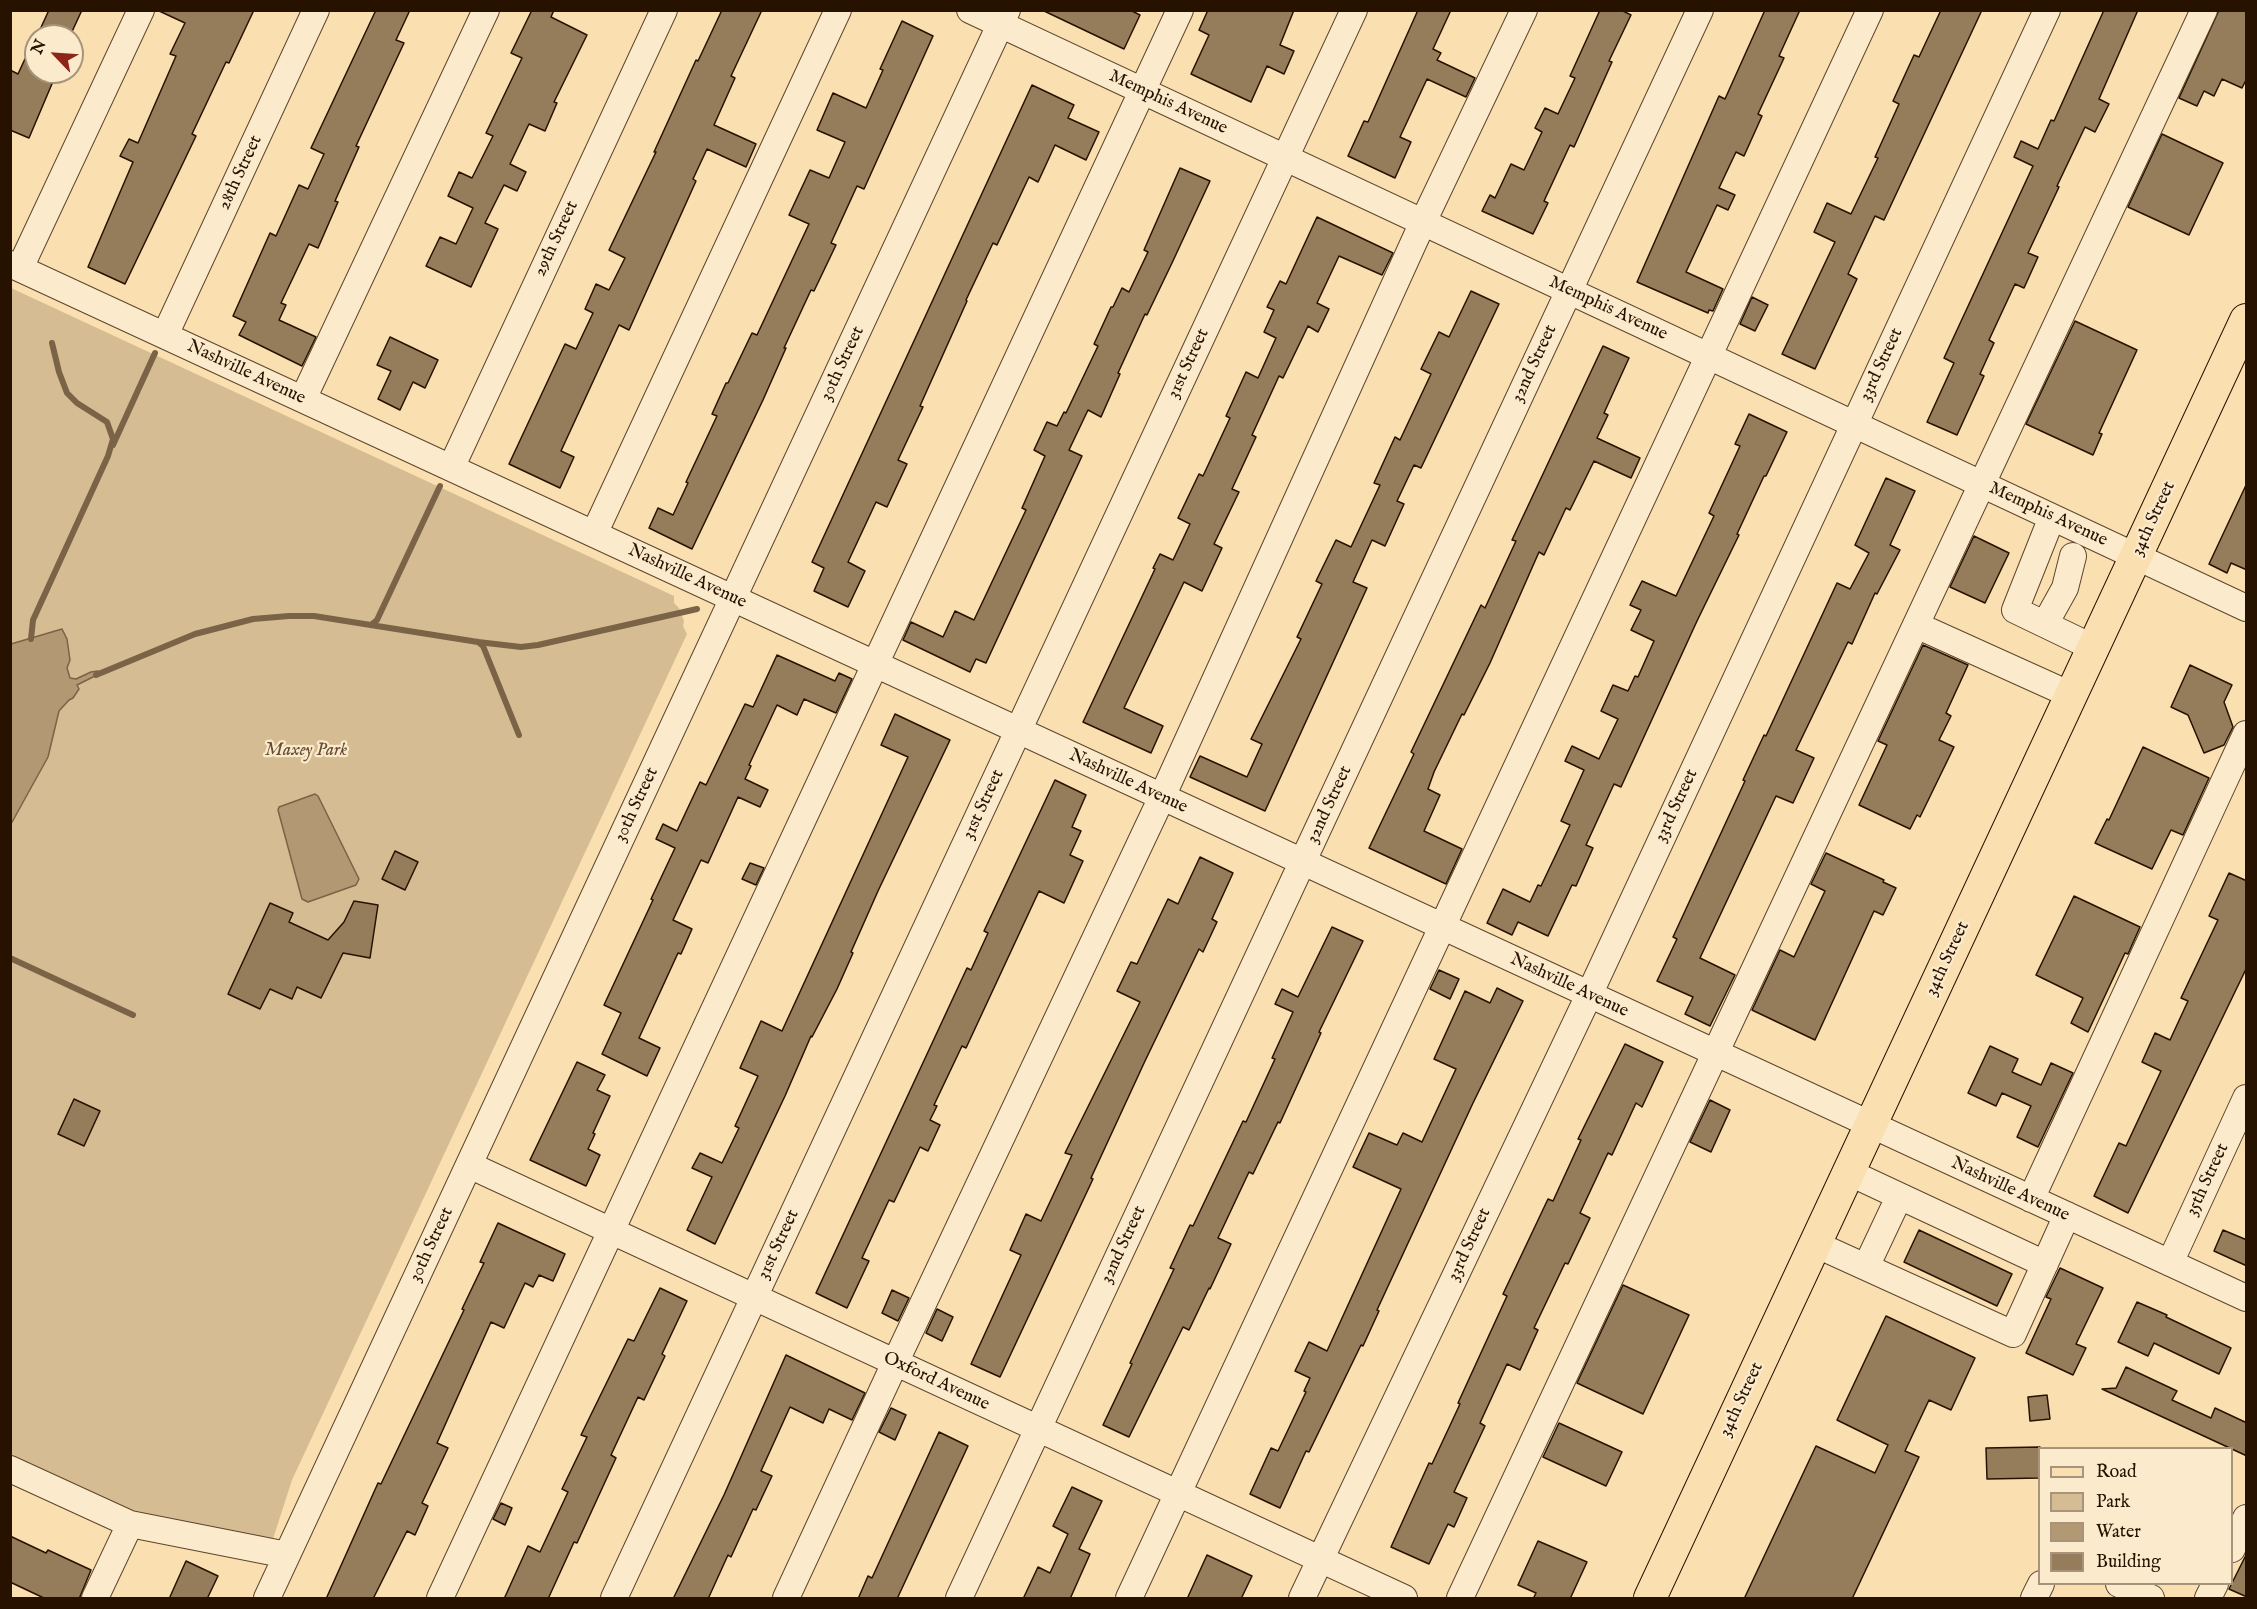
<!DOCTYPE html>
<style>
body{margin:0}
#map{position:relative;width:2257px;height:1609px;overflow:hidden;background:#fadfb0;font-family:"IM FELL English",serif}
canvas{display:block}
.frame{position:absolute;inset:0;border:12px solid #271200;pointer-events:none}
.legend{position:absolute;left:2038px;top:1447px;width:195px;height:138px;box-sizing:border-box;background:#fceacc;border:2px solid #a7947a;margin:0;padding:8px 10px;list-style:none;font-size:18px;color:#271200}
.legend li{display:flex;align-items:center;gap:12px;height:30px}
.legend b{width:30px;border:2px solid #a7947a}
.north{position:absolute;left:24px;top:24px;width:60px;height:60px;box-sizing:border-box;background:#fceacc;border:2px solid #a7947a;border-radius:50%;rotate:295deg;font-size:16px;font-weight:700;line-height:24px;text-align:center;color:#271200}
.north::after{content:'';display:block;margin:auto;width:21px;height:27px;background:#8f2418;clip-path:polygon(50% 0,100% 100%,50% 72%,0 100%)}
</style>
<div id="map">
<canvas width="2257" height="1609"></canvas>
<div class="frame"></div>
<ul class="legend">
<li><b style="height:8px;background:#fadfb0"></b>Road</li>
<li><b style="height:16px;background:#d6bc92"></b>Park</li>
<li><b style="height:16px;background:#b29974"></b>Water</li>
<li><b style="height:16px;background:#957d5c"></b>Building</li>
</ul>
<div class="north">N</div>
</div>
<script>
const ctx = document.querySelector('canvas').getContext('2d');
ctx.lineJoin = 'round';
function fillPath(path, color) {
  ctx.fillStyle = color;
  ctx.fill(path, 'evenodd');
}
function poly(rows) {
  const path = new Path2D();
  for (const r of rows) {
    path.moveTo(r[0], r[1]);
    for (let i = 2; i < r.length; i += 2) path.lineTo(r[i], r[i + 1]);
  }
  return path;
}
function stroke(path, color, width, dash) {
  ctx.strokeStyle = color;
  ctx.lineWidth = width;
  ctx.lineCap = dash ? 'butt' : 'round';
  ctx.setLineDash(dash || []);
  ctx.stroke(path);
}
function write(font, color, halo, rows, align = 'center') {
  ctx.font = font + ' "IM FELL English",serif';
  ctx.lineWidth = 4.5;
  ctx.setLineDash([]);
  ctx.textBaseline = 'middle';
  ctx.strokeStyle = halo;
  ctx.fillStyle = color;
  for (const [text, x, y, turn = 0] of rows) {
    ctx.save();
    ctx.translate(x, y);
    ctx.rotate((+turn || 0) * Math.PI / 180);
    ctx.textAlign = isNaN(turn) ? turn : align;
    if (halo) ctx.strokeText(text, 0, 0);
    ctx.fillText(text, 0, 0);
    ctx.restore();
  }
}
const green = poly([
 [11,288,674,596,674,603,679,608,684,621,683,626,687,634,292,1480,272,1542,135,1520,11,1464]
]);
const water = poly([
 [62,629,67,639,70,660,67,668,70,678,76,679,91,672,98,671,93,677,77,685,79,689,73,698,69,700,59,711,48,757,11,824,11,644,62,629],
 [315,794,318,796,359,879,356,885,308,902,302,899,278,810,279,807,315,794]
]);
const stream = poly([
 [113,445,155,353],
 [371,625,377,620,440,486],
 [31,639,33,620,108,456,113,439,107,422,77,403,67,393,59,372,52,343],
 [478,642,483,646,519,735],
 [96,675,195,634,253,619,289,616,314,616,478,642,521,647,538,645,697,609],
 [10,958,133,1015]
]);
const building = poly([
 [49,10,82,10,70,36,37,36,49,10],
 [157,10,254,10,229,63,226,62,192,134,196,136,125,284,88,267,133,162,120,156,129,139,138,143,176,56,170,54,185,23,157,10],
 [376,10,410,10,396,40,404,43,356,146,359,147,335,201,338,202,318,248,309,244,281,303,286,305,279,320,316,337,302,366,239,335,246,322,233,316,270,233,276,236,299,185,308,189,324,154,311,148,376,10],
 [532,10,554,10,551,17,587,35,554,102,557,103,545,131,529,124,510,164,526,172,517,191,504,185,485,223,498,229,471,287,426,266,440,237,456,244,473,208,448,196,459,172,472,178,493,136,486,133,522,58,511,53,532,10],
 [722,10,762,10,731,76,735,78,714,125,756,144,746,167,707,149,693,179,696,181,629,330,619,325,561,451,574,457,560,488,509,464,565,344,576,349,593,313,585,309,596,284,609,290,625,258,609,250,656,152,654,152,696,60,698,61,722,10],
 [1042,10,1130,10,1140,15,1124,49,1042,10],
 [1208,10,1294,10,1280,45,1294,51,1284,74,1267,66,1251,102,1191,74,1209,35,1199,30,1208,10],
 [1418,10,1451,10,1433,49,1441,53,1437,60,1475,78,1466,97,1427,79,1400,137,1411,142,1395,178,1348,156,1364,121,1368,122,1418,10],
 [1600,10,1621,10,1631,15,1609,61,1612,62,1574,147,1570,145,1544,201,1548,203,1533,234,1482,211,1490,195,1495,198,1511,164,1524,170,1542,132,1535,128,1545,108,1558,114,1575,78,1570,76,1600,10],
 [1765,10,1800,10,1779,56,1784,58,1758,114,1762,116,1744,156,1736,152,1719,188,1735,195,1728,210,1717,205,1686,272,1723,289,1713,311,1709,310,1708,313,1637,282,1719,96,1725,99,1765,10],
 [1941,10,1982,10,1884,220,1875,216,1848,274,1857,279,1815,369,1782,354,1835,242,1814,232,1827,203,1851,214,1878,158,1875,157,1899,104,1893,101,1914,55,1919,57,1941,10],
 [2104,10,2138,10,2099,99,2109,104,2095,132,2085,127,2057,186,2059,187,2028,253,2038,257,2024,288,2015,284,1989,340,1994,343,1980,374,1984,376,1957,435,1927,422,1954,363,1944,358,2033,166,2014,157,2021,141,2038,149,2051,120,2054,121,2104,10],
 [2219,10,2247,10,2247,78,2242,88,2222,79,2214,96,2204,91,2197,106,2179,98,2219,10],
 [902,21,933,36,864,189,857,186,831,243,836,245,814,291,811,290,784,348,786,348,763,400,692,549,649,528,658,508,673,515,688,483,686,482,717,416,712,414,726,383,728,383,752,333,757,335,809,224,789,215,810,170,829,178,845,142,817,130,833,93,866,108,883,70,880,69,902,21],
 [36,35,36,72,57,72,29,138,10,130,10,70,18,74,36,35],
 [1032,85,1074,105,1068,118,1099,132,1086,160,1055,145,1038,182,1029,177,997,245,993,243,966,300,967,301,920,406,923,407,898,460,907,464,887,507,876,502,848,562,865,571,848,607,814,591,824,568,812,562,1032,85],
 [2162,134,2223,163,2189,235,2128,207,2162,134],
 [1180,168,1210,181,1172,263,1147,315,1145,314,1118,373,1120,374,1101,417,1088,410,1069,450,1082,456,986,663,976,659,970,672,903,640,911,622,943,637,955,611,974,620,1026,510,1022,508,1045,456,1034,450,1047,422,1057,426,1064,412,1066,413,1098,346,1094,344,1111,307,1113,307,1122,288,1129,292,1148,252,1144,250,1180,168],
 [1317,217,1393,253,1382,275,1339,256,1317,303,1329,309,1318,332,1308,326,1283,378,1279,376,1252,435,1256,437,1232,489,1239,492,1214,544,1222,548,1202,591,1184,582,1124,708,1163,726,1151,753,1083,722,1155,569,1153,568,1160,554,1173,560,1190,524,1178,518,1199,474,1203,476,1230,418,1226,416,1246,372,1258,378,1276,338,1264,332,1274,310,1267,307,1280,281,1286,284,1317,217],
 [1471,291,1499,304,1421,468,1414,465,1397,501,1404,504,1385,546,1372,540,1353,582,1367,588,1265,811,1190,777,1200,756,1247,777,1262,744,1251,739,1301,639,1297,637,1322,584,1316,581,1336,540,1351,547,1380,485,1374,483,1395,437,1400,440,1431,374,1421,369,1439,332,1449,337,1471,291],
 [1752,297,1768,305,1755,331,1740,324,1752,297],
 [2075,321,2137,350,2099,433,2102,434,2093,455,2026,424,2075,321],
 [390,337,438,360,425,388,413,382,400,410,378,399,391,371,377,365,390,337],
 [1603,346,1629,358,1604,413,1608,415,1597,438,1640,458,1631,478,1594,461,1570,510,1566,508,1544,555,1539,552,1490,663,1464,715,1462,714,1434,772,1428,789,1440,795,1424,831,1462,849,1446,884,1369,848,1414,754,1411,752,1481,605,1485,608,1516,541,1512,540,1603,346],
 [1749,414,1787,432,1766,476,1764,476,1737,534,1739,535,1697,621,1621,787,1614,784,1586,845,1593,848,1576,886,1572,885,1548,936,1518,922,1512,935,1487,923,1503,889,1530,902,1538,885,1541,886,1570,825,1561,821,1584,770,1565,761,1572,746,1599,759,1618,719,1601,711,1613,685,1628,691,1635,676,1638,677,1654,641,1631,630,1641,610,1630,605,1642,581,1676,596,1714,516,1709,513,1740,446,1735,444,1749,414],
 [1886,478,1915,491,1890,545,1900,550,1877,594,1875,593,1852,644,1848,642,1796,750,1814,758,1793,803,1776,796,1700,958,1735,975,1710,1026,1685,1014,1693,997,1657,981,1677,939,1673,937,1745,781,1743,780,1764,735,1766,736,1837,583,1850,589,1869,553,1855,545,1886,478],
 [2247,483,2247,570,2231,563,2227,573,2209,564,2247,483],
 [1974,536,2009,553,1985,603,1950,587,1974,536],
 [1923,645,1968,665,1946,713,1951,716,1939,740,1954,747,1920,817,1917,815,1910,829,1859,805,1887,745,1878,741,1923,645],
 [777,655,835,681,839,673,852,679,836,713,804,699,797,715,777,705,749,765,751,766,745,779,768,790,760,807,738,797,708,863,701,860,673,920,692,929,681,954,678,953,639,1038,660,1048,647,1076,602,1054,621,1013,604,1005,653,900,651,899,675,848,656,839,663,824,677,831,700,782,706,785,745,704,753,707,777,655],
 [2190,665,2232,685,2224,702,2233,727,2224,745,2204,753,2188,715,2171,707,2190,665],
 [895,714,950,740,878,891,851,952,853,953,837,989,812,1037,811,1036,785,1096,715,1244,687,1230,712,1177,692,1168,700,1153,722,1163,739,1128,735,1126,758,1076,740,1068,761,1021,782,1031,908,757,881,745,895,714],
 [2143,747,2209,778,2183,835,2171,830,2152,869,2095,843,2107,819,2109,820,2143,747],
 [1055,780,1086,795,1072,827,1081,831,1070,855,1083,861,1064,903,1039,891,966,1048,962,1046,934,1105,937,1106,930,1120,940,1125,928,1151,920,1147,894,1202,889,1200,862,1258,869,1261,847,1308,816,1293,967,968,971,970,988,933,984,931,1055,780],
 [395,851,418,862,405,890,382,879,395,851],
 [1826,853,1884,880,1883,882,1896,888,1883,915,1874,911,1815,1040,1752,1010,1780,950,1794,957,1825,891,1811,884,1826,853],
 [1200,857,1233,873,1212,919,1217,922,1203,952,1199,949,1145,1061,1091,1178,1093,1179,1000,1377,971,1364,1021,1255,1010,1250,1026,1214,1041,1221,1072,1155,1065,1153,1140,1002,1117,991,1131,962,1137,964,1168,899,1178,904,1200,857],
 [750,863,764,868,756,885,742,879,750,863],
 [2229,873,2247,881,2247,967,2128,1213,2094,1196,2119,1143,2126,1146,2161,1071,2142,1062,2155,1033,2170,1040,2188,1001,2181,998,2218,920,2209,916,2229,873],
 [2074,896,2140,927,2128,954,2125,953,2088,1032,2071,1023,2083,998,2036,975,2074,896],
 [354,901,378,905,370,958,343,953,321,998,297,987,292,999,270,989,260,1009,228,994,270,903,293,913,289,922,328,940,344,922,354,901],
 [1332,927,1363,941,1319,1032,1321,1033,1280,1123,1278,1122,1253,1174,1249,1172,1218,1238,1231,1244,1210,1289,1209,1288,1189,1330,1183,1327,1129,1437,1103,1425,1132,1364,1130,1363,1174,1269,1170,1268,1190,1225,1193,1226,1243,1121,1246,1122,1275,1059,1272,1058,1293,1012,1275,1004,1282,989,1298,997,1332,927],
 [1439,970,1459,979,1450,999,1430,989,1439,970],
 [1497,988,1523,1001,1473,1103,1377,1310,1379,1311,1363,1346,1361,1345,1309,1452,1306,1451,1280,1508,1250,1494,1271,1448,1278,1451,1306,1392,1304,1391,1310,1378,1295,1371,1309,1342,1327,1351,1401,1189,1353,1167,1369,1133,1397,1145,1403,1133,1422,1142,1456,1069,1434,1059,1465,991,1490,1003,1497,988],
 [1625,1044,1663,1062,1642,1107,1636,1103,1612,1155,1608,1153,1580,1213,1590,1218,1568,1264,1565,1263,1534,1328,1538,1330,1520,1370,1507,1364,1480,1423,1485,1426,1454,1492,1467,1498,1454,1527,1448,1524,1429,1564,1391,1547,1429,1463,1432,1464,1460,1404,1458,1403,1507,1296,1503,1294,1548,1199,1553,1201,1581,1140,1578,1139,1625,1044],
 [1990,1046,2018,1059,2012,1072,2041,1085,2051,1063,2073,1073,2038,1147,2017,1137,2031,1106,2002,1093,1996,1106,1968,1093,1990,1046],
 [577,1062,605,1075,597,1090,610,1096,593,1133,595,1134,588,1149,600,1155,586,1186,530,1160,577,1062],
 [74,1099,100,1111,84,1146,58,1134,74,1099],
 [1710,1100,1730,1110,1711,1152,1690,1142,1710,1100],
 [498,1223,565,1254,553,1281,539,1275,533,1287,525,1283,504,1328,491,1322,437,1443,448,1448,422,1503,428,1506,415,1535,407,1531,373,1599,326,1599,378,1483,381,1484,464,1310,462,1309,484,1263,480,1262,498,1223],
 [1919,1230,2012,1274,1997,1306,1904,1262,1919,1230],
 [2223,1230,2247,1240,2247,1266,2214,1251,2223,1230],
 [2060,1268,2103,1288,2076,1344,2086,1348,2073,1375,2026,1353,2051,1299,2046,1297,2060,1268],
 [1623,1285,1689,1315,1643,1414,1577,1383,1623,1285],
 [660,1288,687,1301,662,1354,665,1356,644,1400,638,1397,611,1455,616,1458,577,1543,574,1542,548,1599,504,1599,528,1546,540,1552,568,1492,562,1489,587,1437,581,1435,628,1339,634,1341,660,1288],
 [892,1290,909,1298,898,1321,882,1313,892,1290],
 [2137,1302,2167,1315,2166,1317,2231,1348,2219,1374,2154,1343,2148,1356,2118,1342,2137,1302],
 [937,1309,953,1317,942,1341,926,1333,937,1309],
 [1886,1316,1975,1358,1951,1410,1929,1400,1905,1451,1919,1457,1852,1599,1744,1599,1816,1446,1875,1473,1888,1445,1837,1420,1886,1316],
 [786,1355,865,1393,852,1420,829,1409,823,1423,790,1407,761,1471,772,1476,756,1510,753,1509,731,1557,728,1555,708,1599,673,1599,724,1495,786,1355],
 [2126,1367,2177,1391,2172,1400,2211,1418,2215,1408,2247,1423,2247,1456,2102,1389,2116,1388,2126,1367],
 [2047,1395,2050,1419,2030,1421,2028,1397,2047,1395],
 [891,1408,906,1415,895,1440,879,1432,891,1408],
 [1559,1423,1622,1452,1606,1486,1543,1457,1559,1423],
 [939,1432,968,1446,897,1599,858,1599,868,1576,872,1578,939,1432],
 [2040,1447,2040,1478,1987,1479,1986,1448,2040,1447],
 [1072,1487,1102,1501,1079,1549,1090,1554,1070,1599,1023,1599,1038,1567,1050,1573,1068,1534,1053,1526,1072,1487],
 [501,1503,512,1508,505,1525,493,1519,501,1503],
 [10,1536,46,1553,48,1550,91,1570,79,1599,46,1599,10,1582,10,1536],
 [1538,1541,1587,1562,1570,1599,1533,1599,1536,1593,1518,1585,1538,1541],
 [2247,1553,2247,1597,2229,1589,2247,1553],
 [1207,1555,1252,1576,1241,1599,1187,1599,1207,1555],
 [186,1561,218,1576,207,1599,169,1599,186,1561]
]);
const minor = poly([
 [970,10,2246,608],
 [10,264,2246,1298],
 [20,268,141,10],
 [165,335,316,10],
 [303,399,486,10],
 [451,468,664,10],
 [2052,517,2015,610,2094,648],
 [594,534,838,10],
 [2045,624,2065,588,2073,556],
 [1916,625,2071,695],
 [469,1165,1404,1598],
 [1848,1172,2045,1264],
 [2031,1199,2246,734],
 [1815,1244,2013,1334,2067,1215],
 [2170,1263,2246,1098],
 [1866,1267,1899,1197],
 [10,1469,130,1524,287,1555],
 [2232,1549,2246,1518],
 [2119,1584,2151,1598],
 [95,1598,130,1524],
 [267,1598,1007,10],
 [440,1598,1180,10],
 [614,1598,1354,10],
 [786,1598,895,1363,1162,797,1423,222,1524,10],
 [959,1598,1700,10],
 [1129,1598,1870,10],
 [1302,1598,1589,995,2047,10],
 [1460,1598,2204,10],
 [2034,1598,2041,1584],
 [2208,1598,2215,1584]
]);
const major = poly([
 [1650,1598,2246,320]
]);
const streetNames = [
 ["Memphis Avenue",1168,103,25],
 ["28th Street",241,173,-65],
 ["29th Street",557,239,-65],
 ["Memphis Avenue",1608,309,25],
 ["30th Street",843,364,-65],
 ["31st Street",1189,364,-65],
 ["32nd Street",1535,364,-65],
 ["33rd Street",1882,365,-65],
 ["Nashville Avenue",246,373,25],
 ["Memphis Avenue",2048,515,25],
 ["34th Street",2154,519,-65],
 ["Nashville Avenue",687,577,25],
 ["Nashville Avenue",1128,782,25],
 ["30th Street",637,805,-65],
 ["31st Street",984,805,-65],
 ["32nd Street",1330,805,-65],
 ["33rd Street",1677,806,-65],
 ["34th Street",1948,959,-65],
 ["Nashville Avenue",1569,986,25],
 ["35th Street",2208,1180,-65],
 ["Nashville Avenue",2010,1190,25],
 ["30th Street",432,1245,-65],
 ["31st Street",779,1245,-65],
 ["32nd Street",1124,1245,-65],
 ["33rd Street",1470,1245,-65],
 ["Oxford Avenue",936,1382,25],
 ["34th Street",1742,1400,-65]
];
const parkNames = [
 ["Maxey Park",306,751]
];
fillPath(green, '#d6bc92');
fillPath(water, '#b29974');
stroke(water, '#7a6346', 1.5);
stroke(stream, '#7a6346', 6);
fillPath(building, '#957d5c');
stroke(building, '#271200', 1.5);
stroke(minor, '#5c452c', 28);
stroke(major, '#271200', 34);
stroke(minor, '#fceacc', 26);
stroke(major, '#fadfb0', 32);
write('18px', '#271200', '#fceacc', streetNames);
write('italic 18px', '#644e33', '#fceacc', parkNames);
</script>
